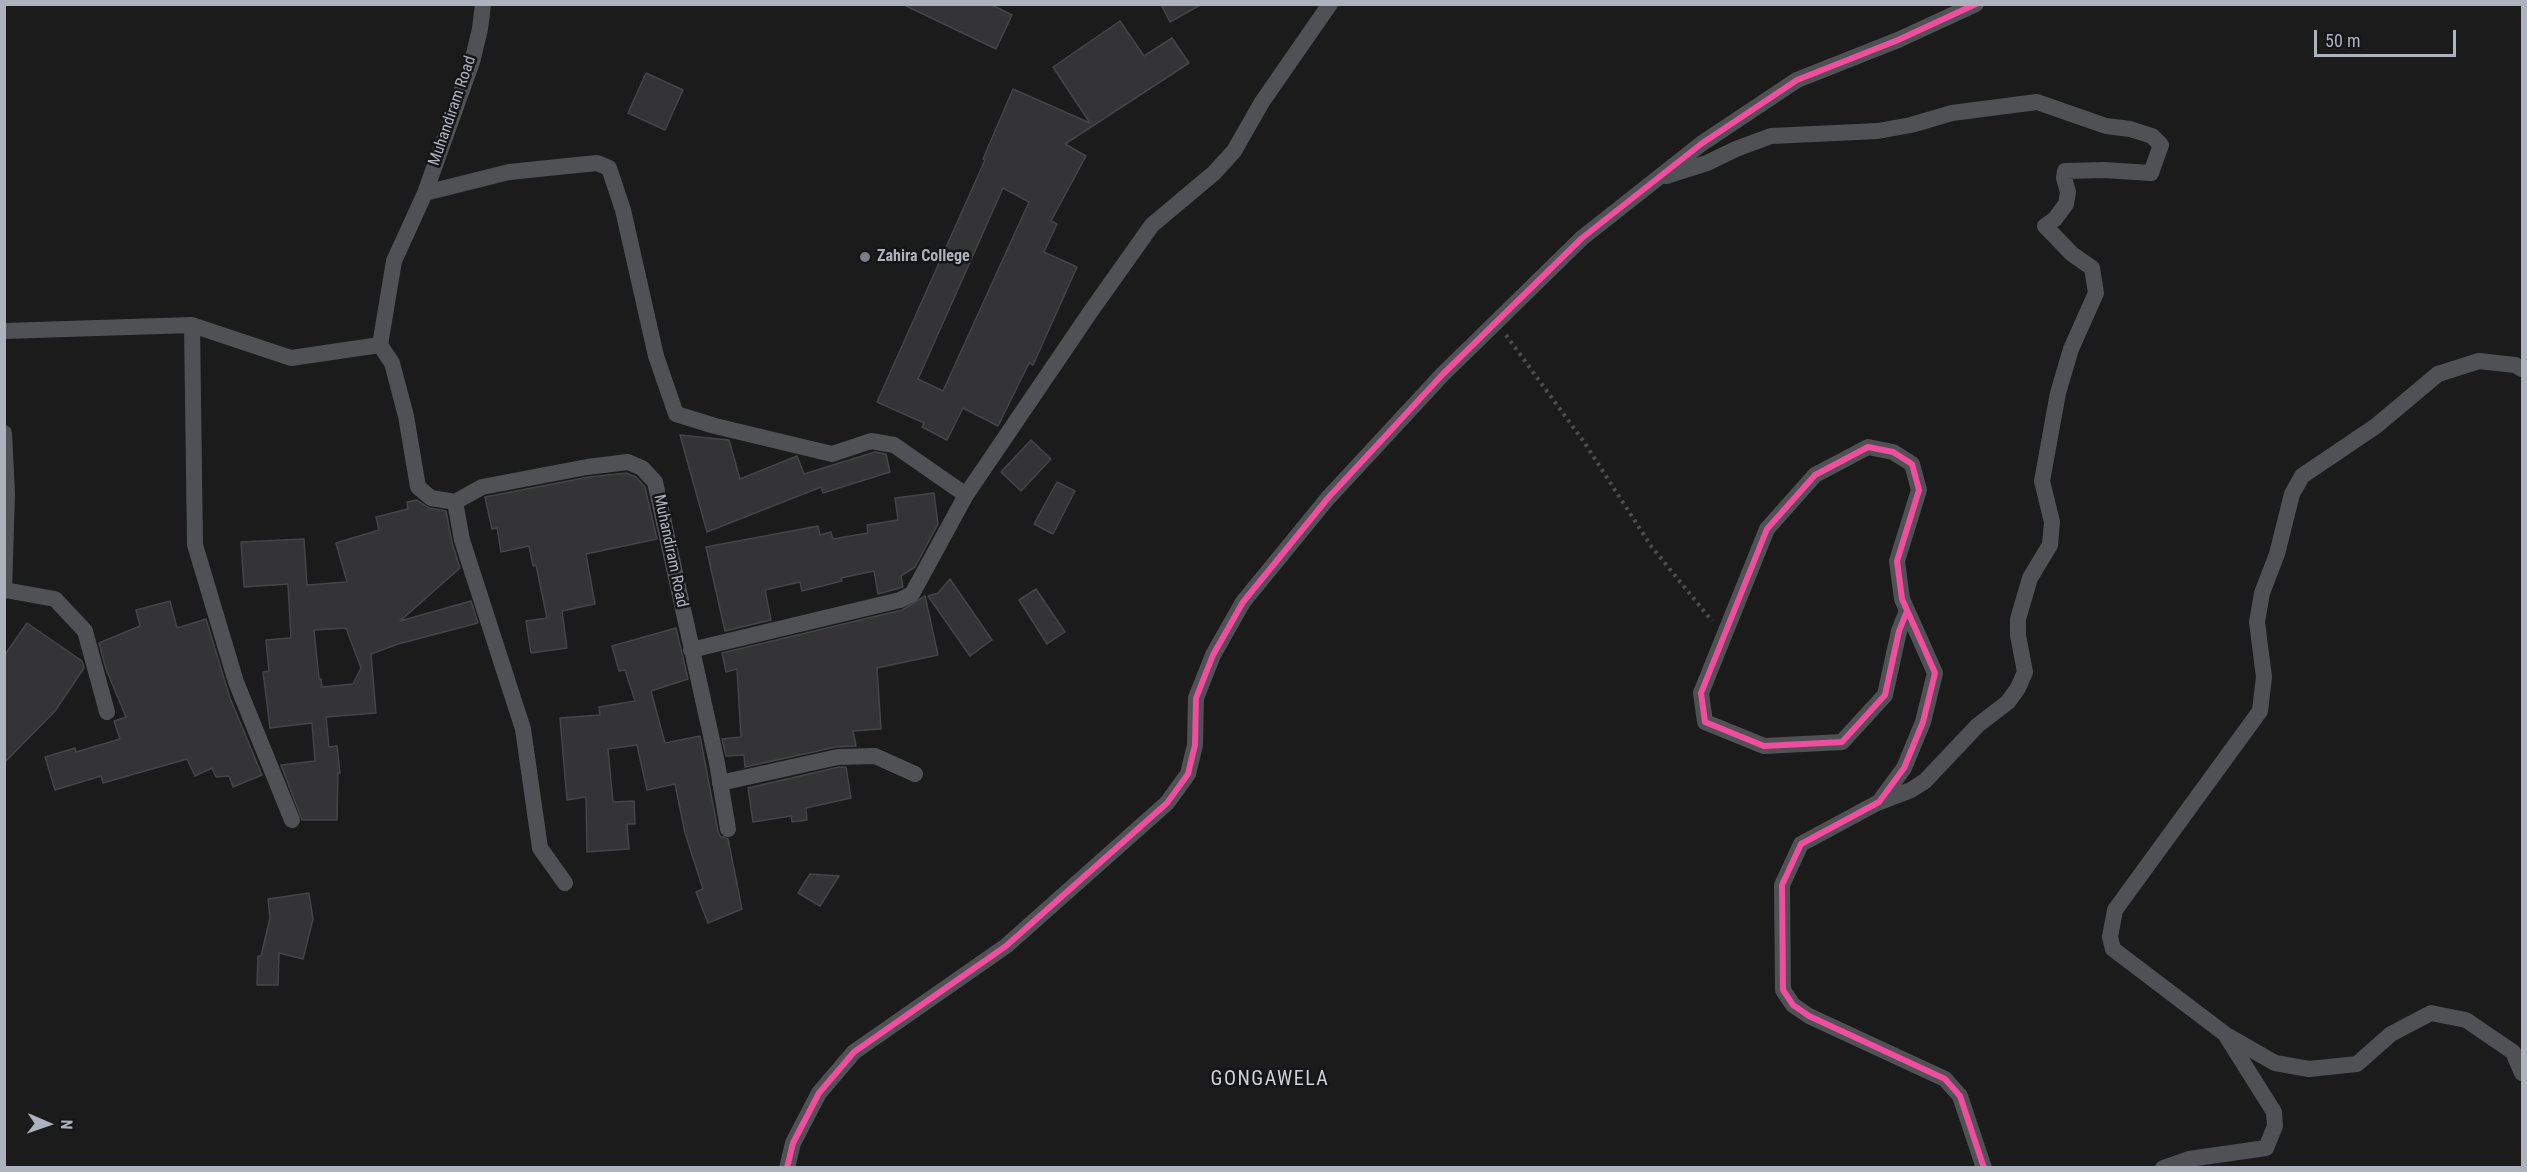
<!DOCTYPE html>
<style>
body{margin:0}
#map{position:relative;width:2527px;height:1172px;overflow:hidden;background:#1b1b1c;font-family:"Roboto Condensed",sans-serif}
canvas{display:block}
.frame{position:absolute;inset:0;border:6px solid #adb2bc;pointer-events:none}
.north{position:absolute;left:18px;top:1094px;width:60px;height:60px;-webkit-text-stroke:4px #151518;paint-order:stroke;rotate:92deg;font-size:16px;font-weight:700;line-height:24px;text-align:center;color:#adb2bc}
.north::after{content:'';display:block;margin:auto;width:21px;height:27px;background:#adb2bc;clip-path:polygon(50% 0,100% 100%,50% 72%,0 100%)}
.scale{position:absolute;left:2314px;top:30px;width:142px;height:27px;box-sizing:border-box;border:3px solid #adb2bc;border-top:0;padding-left:8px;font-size:18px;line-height:21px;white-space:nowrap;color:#adb2bc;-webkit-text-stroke:4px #151518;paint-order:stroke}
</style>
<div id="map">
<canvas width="2527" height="1172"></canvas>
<div class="frame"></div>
<div class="north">N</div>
<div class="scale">50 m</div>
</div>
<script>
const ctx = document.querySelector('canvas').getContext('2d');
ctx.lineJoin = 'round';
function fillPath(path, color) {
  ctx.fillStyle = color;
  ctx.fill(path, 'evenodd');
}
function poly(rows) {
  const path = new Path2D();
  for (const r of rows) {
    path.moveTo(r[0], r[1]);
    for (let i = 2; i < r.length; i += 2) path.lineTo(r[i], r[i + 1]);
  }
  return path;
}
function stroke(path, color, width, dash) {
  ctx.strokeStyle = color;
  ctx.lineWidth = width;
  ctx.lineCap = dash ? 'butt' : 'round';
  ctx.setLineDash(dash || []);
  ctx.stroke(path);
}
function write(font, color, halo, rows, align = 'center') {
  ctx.font = font + ' "Roboto Condensed",sans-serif';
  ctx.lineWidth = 5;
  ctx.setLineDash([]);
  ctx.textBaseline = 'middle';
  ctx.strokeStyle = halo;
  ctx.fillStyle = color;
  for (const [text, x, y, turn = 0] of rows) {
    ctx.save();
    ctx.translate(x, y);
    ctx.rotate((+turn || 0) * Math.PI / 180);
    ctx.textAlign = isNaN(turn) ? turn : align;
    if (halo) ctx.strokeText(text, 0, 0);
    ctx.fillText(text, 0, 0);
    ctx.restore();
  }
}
const building = poly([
 [902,4,990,4,1012,15,996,49,902,4],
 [1161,4,1202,4,1170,22,1161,4],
 [1120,21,1144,56,1172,38,1189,63,1065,144,1086,156,1051,221,1057,224,1044,252,1077,267,1033,365,1029,363,998,426,963,408,947,440,922,427,924,423,877,402,985,160,983,159,1013,89,1090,123,1053,67,1120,21],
 [1003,188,1029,202,943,391,918,379,1003,188],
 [646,73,683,90,665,130,628,113,646,73],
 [680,435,729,440,740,479,797,456,804,474,875,452,886,454,890,472,823,493,821,487,707,532,680,435],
 [1031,440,1051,459,1021,491,1001,472,1031,440],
 [626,473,636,477,645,487,657,539,586,554,595,604,562,611,567,648,531,653,526,621,547,618,536,565,533,566,529,546,501,552,497,528,492,529,485,497,589,477,626,473],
 [1057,482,1075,491,1053,534,1034,524,1057,482],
 [934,493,938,524,915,567,901,576,903,587,878,594,874,571,841,578,842,581,802,591,800,582,765,590,771,620,725,631,706,547,818,526,820,535,831,532,833,539,868,533,867,525,898,520,895,498,934,493],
 [417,500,429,508,446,511,452,543,460,568,400,621,471,601,478,623,398,644,371,654,376,713,326,717,329,747,337,746,340,773,338,773,337,820,302,820,281,765,315,761,312,723,270,728,263,672,269,671,266,640,291,638,288,584,244,587,241,542,304,539,307,585,347,582,336,543,379,530,376,517,408,509,407,502,417,500],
 [346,628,361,668,353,684,322,687,321,679,319,679,314,630,346,628],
 [950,579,992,640,970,656,928,596,938,593,950,579],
 [1036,589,1065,632,1047,644,1019,600,1036,589],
 [925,596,938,655,877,668,881,729,853,731,856,746,836,747,745,767,744,755,726,756,722,739,741,737,737,669,726,672,722,653,902,610,925,596],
 [170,601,177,628,206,619,230,698,262,775,233,787,229,776,216,777,212,768,195,776,187,759,103,783,101,776,55,790,45,757,75,748,76,752,120,739,114,721,126,717,106,669,99,643,140,626,136,610,170,601],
 [27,623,82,661,84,668,55,711,4,763,4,656,27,623],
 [676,628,688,679,651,691,665,743,700,736,718,831,720,836,728,839,742,909,708,923,696,892,703,889,685,833,675,784,647,790,637,745,608,749,613,802,634,801,635,824,627,824,629,849,587,852,586,797,567,800,560,718,600,715,599,707,635,701,625,670,619,671,612,646,676,628],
 [839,767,846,767,851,798,806,808,807,820,792,822,791,816,753,822,748,788,839,767],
 [810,874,839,876,820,906,798,893,810,874],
 [309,893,313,919,303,959,279,953,278,985,257,985,258,956,261,956,270,918,268,899,309,893]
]);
const path = poly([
 [1506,335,1584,442,1651,546,1712,621]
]);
const minor = poly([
 [483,4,480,29,472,62,425,193,394,261,380,345,392,363,406,416,418,487,431,498,455,502,462,540,523,729,540,848,565,883],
 [1666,176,1707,163,1736,149,1771,136,1878,131,1911,125,1952,113,2037,102,2106,126,2130,129,2152,136,2161,145,2151,173,2104,170,2065,171,2064,178,2068,192,2066,204,2055,219,2045,226,2072,254,2092,268,2096,293,2071,349,2058,393,2042,481,2052,522,2050,545,2030,578,2018,619,2018,635,2025,672,2018,688,2008,702,1978,725,1925,781,1911,790,1880,802],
 [425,193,509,172,597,163,609,168,623,210,656,356,676,414,715,426,832,454,871,441,894,445,966,495],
 [192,325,195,545,236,682,292,820],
 [4,331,192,325,291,358,380,345],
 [4,433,7,494,4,591],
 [455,502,482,487,587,467,628,462,642,468,655,482,717,763,728,829],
 [5,590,55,599,85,631,107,712],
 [1907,611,1899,631,1885,695,1842,742,1764,746,1705,722,1701,693,1767,529,1815,475,1868,447,1893,452,1912,464,1919,490,1897,561,1902,599,1919,637,1935,673,1923,722,1904,768,1879,802,1801,844,1782,885,1783,990,1793,1005,1809,1016,1945,1079,1960,1096,1984,1168],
 [691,650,900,600,912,594,966,495,1091,311,1152,225,1214,173,1234,151,1262,102,1330,4],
 [720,783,838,757,875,756,915,774],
 [2228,1036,2275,1063,2309,1069,2357,1064,2391,1034,2431,1013,2466,1020,2513,1052,2522,1073],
 [787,1168,793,1143,819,1093,854,1052,1006,946,1167,803,1188,774,1195,745,1196,698,1213,655,1243,602,1328,498,1442,375,1582,238,1701,144,1797,80,1898,40,1976,4],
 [2163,1168,2189,1159,2266,1148,2275,1126,2274,1112,2225,1034,2113,949,2110,937,2115,910,2260,711,2264,677,2257,622,2262,593,2277,554,2292,494,2302,476,2376,426,2438,374,2479,361,2515,365,2522,369]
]);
const cycleway = poly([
 [1907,611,1899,631,1885,695,1842,742,1764,746,1705,722,1701,693,1767,529,1815,475,1868,447,1893,452,1912,464,1919,490,1897,561,1902,599,1919,637,1935,673,1923,722,1904,768,1879,802,1801,844,1782,885,1783,990,1793,1005,1809,1016,1945,1079,1960,1096,1984,1168],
 [787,1168,793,1143,819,1093,854,1052,1006,946,1167,803,1188,774,1195,745,1196,698,1213,655,1243,602,1328,498,1442,375,1582,238,1701,144,1797,80,1898,40,1976,4]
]);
const markers = [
 [865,257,6,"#7a7d84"]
];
const streetNames = [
 ["Muhandiram Road",453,111,-71],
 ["Muhandiram Road",670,551,78]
];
const poiNames = [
 ["Zahira College",877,257]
];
const quarterNames = [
 ["GONGAWELA",1270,1080]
];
fillPath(building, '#343436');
stroke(building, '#444548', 1.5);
stroke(path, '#4b4d4f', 4, [3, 4.5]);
stroke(minor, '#4f5155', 16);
stroke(cycleway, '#ef4d9e', 6);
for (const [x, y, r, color] of markers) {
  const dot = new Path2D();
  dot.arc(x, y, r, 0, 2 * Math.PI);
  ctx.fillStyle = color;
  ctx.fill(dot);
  stroke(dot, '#151518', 2);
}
write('16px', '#adb2bc', '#151518', streetNames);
write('bold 16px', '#adb2bc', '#151518', poiNames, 'left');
ctx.letterSpacing = '1.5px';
write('20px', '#ced1d8', '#151518', quarterNames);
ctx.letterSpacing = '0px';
</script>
